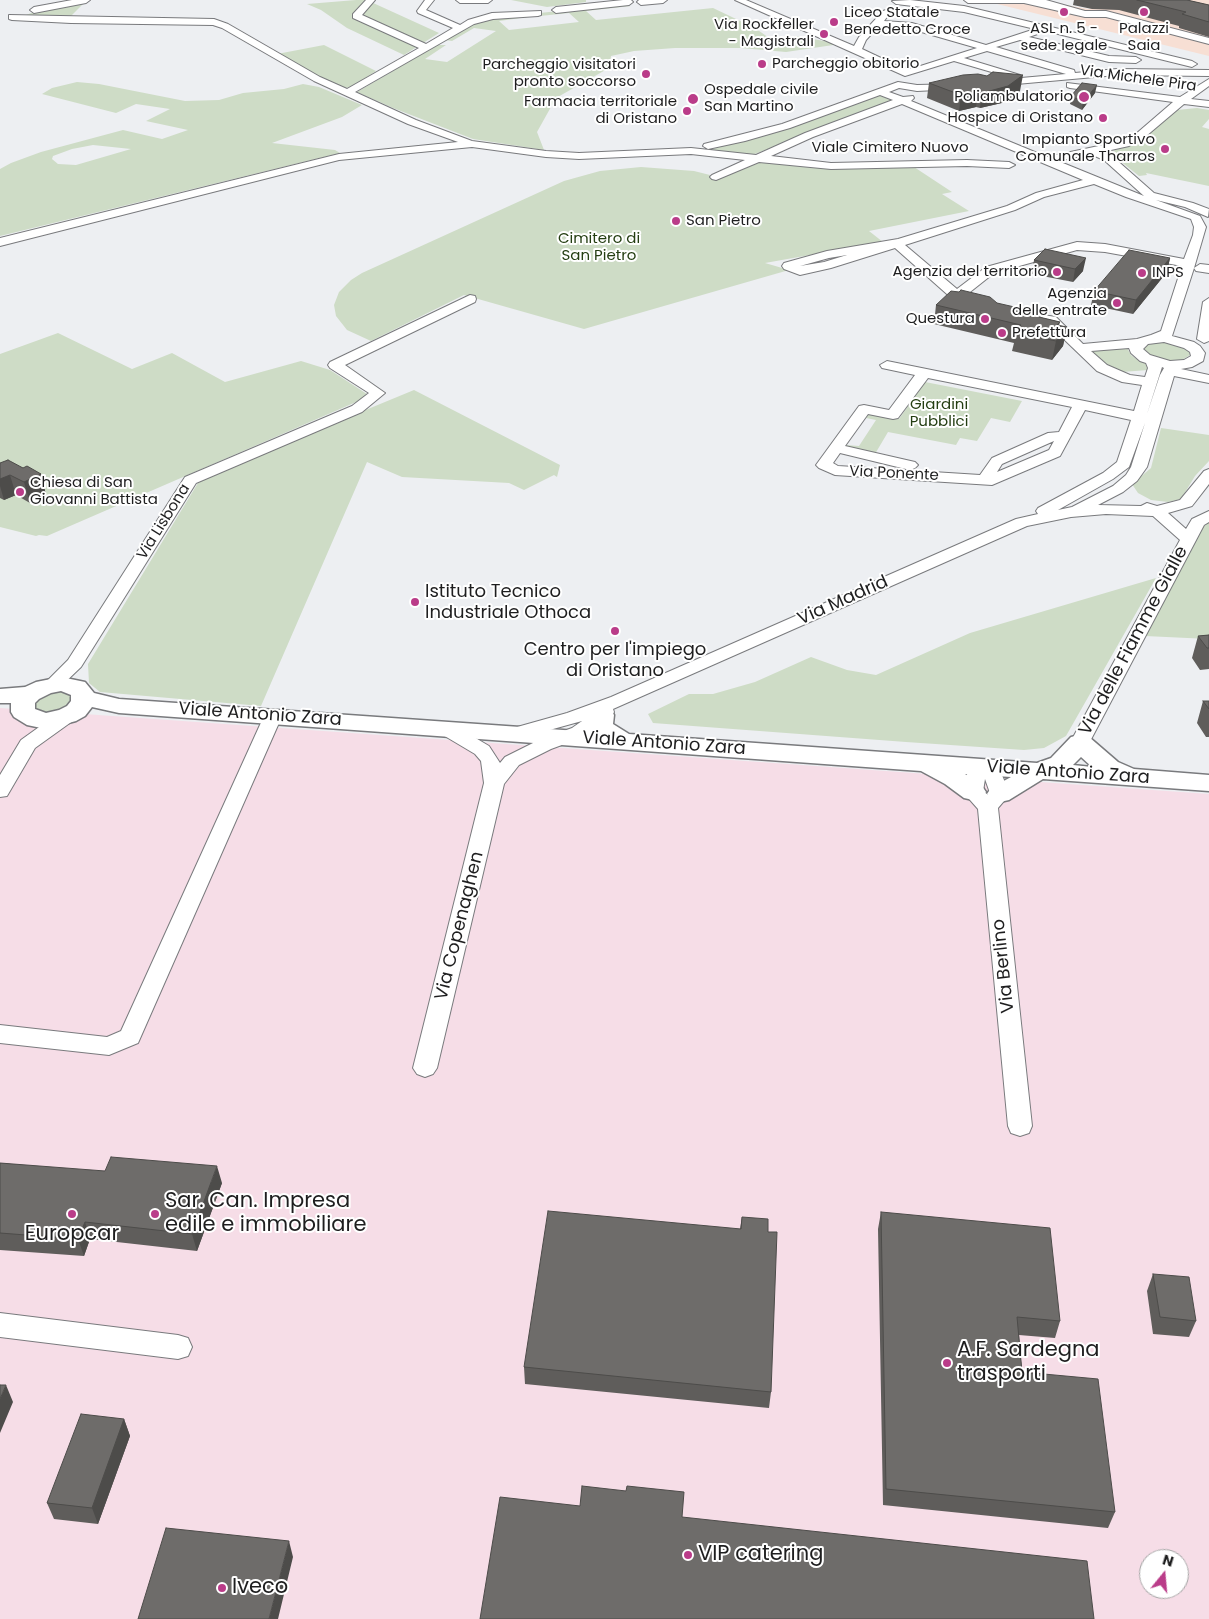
<!DOCTYPE html>
<style>
body{margin:0}
#map{position:relative;width:1209px;height:1619px;overflow:hidden;background:#edeff2;font-family:Poppins,sans-serif}
canvas{display:block}
.north{position:absolute;left:1139px;top:1549px;width:50px;height:50px;box-sizing:border-box;background:#fff;border:1px solid #a5a5a5;border-radius:50%;rotate:17deg;font-size:14px;font-weight:700;line-height:20px;text-align:center;color:#1e1e1f}
.north::after{content:'';display:block;margin:auto;width:18px;height:22px;background:#ba3c89;clip-path:polygon(50% 0,100% 100%,50% 72%,0 100%)}
</style>
<div id="map">
<canvas width="1209" height="1619"></canvas>
<div class="north">N</div>
</div>
<script>
const ctx = document.querySelector('canvas').getContext('2d');
ctx.lineJoin = 'round';
function fillPath(path, color) {
  ctx.fillStyle = color;
  ctx.fill(path, 'evenodd');
}
function poly(rows) {
  const path = new Path2D();
  for (const r of rows) {
    path.moveTo(r[0], r[1]);
    for (let i = 2; i < r.length; i += 2) path.lineTo(r[i], r[i + 1]);
  }
  return path;
}
function stroke(path, color, width, dash) {
  ctx.strokeStyle = color;
  ctx.lineWidth = width;
  ctx.lineCap = dash ? 'butt' : 'round';
  ctx.setLineDash(dash || []);
  ctx.stroke(path);
}
function write(font, color, halo, rows, align = 'center') {
  ctx.font = font + ' Poppins,sans-serif';
  ctx.lineWidth = 4;
  ctx.setLineDash([]);
  ctx.textBaseline = 'middle';
  ctx.strokeStyle = halo;
  ctx.fillStyle = color;
  for (const [text, x, y, turn = 0] of rows) {
    ctx.save();
    ctx.translate(x, y);
    ctx.rotate((+turn || 0) * Math.PI / 180);
    ctx.textAlign = isNaN(turn) ? turn : align;
    if (halo) ctx.strokeText(text, 0, 0);
    ctx.fillText(text, 0, 0);
    ctx.restore();
  }
}
const commercial = poly([
 [1111,0,1209,0,1209,56,989,2,1041,1,1089,9]
]);
const industrial = poly([
 [0,708,1209,794,1209,1619,0,1619],
 [1149,1559,1179,1559,1179,1589,1149,1589]
]);
const green = poly([
 [356,0,372,0,371,2,439,33,404,55,347,28,321,10,307,4],
 [511,0,586,0,586,2,547,7],
 [85,2,69,18,26,15,34,12],
 [621,4,631,6,586,11,596,20,713,8,755,28,772,40,797,36,840,44,786,52,741,48,675,48,634,51,611,56,609,68,556,98,537,132,544,150,473,139,393,108,357,92,437,45,446,45,425,59,447,62,496,31,474,28,452,41,445,40,473,23,487,19,526,15,528,17,499,21,509,30,579,22,569,13,540,16,538,15,540,13],
 [324,45,376,71,352,87,343,88,322,79,277,54],
 [77,82,99,84,185,101,219,100,243,93,284,89,303,84,319,87,362,105,342,117,272,143,335,150,340,153,0,236,0,169,11,163,41,152,123,130,162,139,188,130,146,121,170,109,136,104,116,113,42,94,52,88],
 [93,145,131,149,76,165,58,164,52,159,53,156,72,149],
 [879,94,897,100,752,155,709,150,745,140],
 [1197,108,1209,110,1209,119,1202,127,1209,129,1209,186,1146,173,1147,175,1139,176,1109,152,1132,145,1177,110],
 [758,162,911,165,952,192,942,194,969,211,869,231,883,242,765,263,789,270,584,329,464,295,371,341,347,330,336,316,334,305,339,292,351,280,362,273,564,181,600,171,641,167,694,171,722,178],
 [58,333,132,369,172,353,225,382,301,361,330,370,370,396,47,536,39,535,36,536,0,527,0,354],
 [1160,342,1178,344,1189,351,1190,355,1182,360,1175,361,1166,361,1150,356,1146,352,1144,348,1147,345],
 [1123,347,1127,348,1131,355,1135,358,1149,365,1148,370,1122,372,1099,360,1089,350],
 [925,382,1022,401,1010,422,991,418,977,441,960,438,956,445,888,432,875,454,844,449,846,445,859,446,876,420,866,418,869,413,899,419],
 [414,390,560,465,557,477,554,475,524,490,509,483,402,477,367,462,261,706,100,692,89,683,88,664,201,478],
 [1161,428,1209,435,1209,461,1195,476,1181,499,1168,502,1151,500,1138,493,1132,484,1151,468],
 [1202,523,1209,523,1209,639,1145,636],
 [1156,578,1066,736,1044,748,1024,750,906,742,653,723,648,714,689,694,713,694,755,682,811,657,847,670,876,675,970,633],
 [61,690,75,696,65,711,39,714,32,705,35,698]
]);
const minor = poly([
 [72,0,90,0,86,3,34,13,30,10,34,7,72,0],
 [366,0,375,0,362,15,426,44,453,28,418,13,417,11,425,0,434,0,426,10,460,25,468,20,492,13,541,11,541,15,538,16,493,19,474,24,355,92,416,120,472,141,546,151,579,153,691,148,756,155,805,133,893,100,880,95,790,128,745,141,708,149,703,146,704,144,782,124,898,82,917,85,960,84,960,88,956,89,917,91,899,88,889,92,903,97,913,96,914,98,911,101,1047,157,1122,141,1137,133,1173,102,1070,88,1067,87,1067,83,1180,97,1209,79,1209,86,1191,99,1209,101,1209,107,1184,104,1145,137,1129,146,1102,152,1112,156,1154,193,1193,203,1209,209,1208,217,1185,207,1156,200,1200,216,1206,227,1194,268,1200,264,1209,265,1209,273,1196,271,1194,268,1172,336,1194,342,1200,346,1205,353,1203,361,1192,367,1181,369,1209,375,1209,383,1174,376,1147,467,1137,481,1123,492,1098,505,1141,506,1147,503,1157,506,1180,500,1204,471,1209,469,1209,484,1192,506,1168,513,1186,529,1192,519,1209,511,1209,522,1204,525,1087,747,1080,749,1073,747,1070,743,1180,540,1153,516,1106,514,1071,517,1027,526,613,709,614,712,612,716,586,736,551,749,519,765,504,784,437,1068,433,1074,425,1077,417,1074,413,1068,484,783,481,761,475,754,438,732,436,728,438,724,445,722,452,724,489,746,500,763,505,757,537,741,572,728,582,721,517,739,510,737,508,733,510,729,567,713,611,697,1016,519,1038,514,1036,511,1038,508,1103,473,1117,462,1131,420,1085,410,1060,456,992,485,835,475,819,468,816,465,859,406,864,405,889,410,915,375,882,368,880,365,887,361,1134,411,1142,385,1122,382,1097,371,1047,323,1038,322,1036,319,1043,315,1056,317,1083,344,1137,339,1151,335,1161,331,1182,266,1105,252,1077,250,994,273,965,296,979,300,980,303,979,306,974,307,957,303,895,248,831,268,800,275,784,269,782,266,784,263,827,251,898,239,1007,206,1036,193,1083,180,902,104,813,137,771,156,831,163,967,160,1009,162,1015,165,1009,168,967,166,831,169,759,162,716,180,712,179,710,177,712,175,745,160,691,154,579,159,546,157,472,147,339,160,0,246,0,238,339,154,458,142,408,124,314,81,222,28,213,25,71,23,12,20,9,19,9,15,214,19,228,24,320,77,347,89,419,48,353,18,353,14,366,0],
 [1090,154,1104,160,1144,196,1058,161,1090,154],
 [1094,184,1126,197,1191,219,1194,227,1193,235,1184,259,1105,244,1077,242,986,267,957,289,905,245,1015,210,1044,197,1094,184],
 [847,255,824,262,800,266,829,258,847,255],
 [1164,342,1184,348,1190,352,1191,356,1184,360,1170,361,1150,355,1143,349,1148,344,1164,342],
 [1129,348,1131,353,1140,361,1146,363,1148,368,1145,377,1130,375,1107,365,1091,351,1129,348],
 [1162,367,1164,368,1160,375,1147,414,1162,367],
 [928,378,1072,407,1059,432,1048,433,992,458,980,475,838,466,833,463,840,453,910,470,915,468,918,465,915,462,845,446,868,414,893,419,898,418,928,378],
 [1145,423,1131,467,1126,475,1113,486,1072,507,1058,510,1113,479,1129,467,1145,423],
 [1054,441,1049,450,997,472,1002,464,1054,441],
 [456,0,492,0,488,3,460,3,456,0],
 [623,0,631,0,633,2,629,5,556,13,552,10,556,7,623,0],
 [639,0,667,0,663,3,641,5,637,2,639,0],
 [735,0,746,0,854,46,859,37,883,11,886,10,890,13,884,21,912,23,986,45,1035,29,964,12,896,4,892,1,910,0,964,6,1192,61,1197,64,1192,67,1046,31,1029,37,1109,56,1136,57,1141,60,1136,63,1109,62,1020,40,996,47,1074,70,1075,73,1117,69,1209,70,1209,76,1117,75,994,86,989,83,991,81,1012,78,954,61,905,76,735,0],
 [879,26,911,29,977,48,911,69,898,66,862,49,866,40,879,26],
 [987,51,1066,74,1021,78,1020,75,964,58,987,51],
 [964,0,1046,0,1085,11,1106,11,1209,38,1209,44,1106,17,1085,17,1024,3,968,3,964,0],
 [470,295,475,296,476,299,475,302,345,365,385,393,362,412,196,483,81,667,58,689,52,690,46,689,43,685,68,660,185,477,352,406,369,393,330,368,328,365,330,362,470,295],
 [1209,298,1209,341,1204,343,1197,339,1203,302,1209,298],
 [67,710,74,712,76,716,74,720,35,748,7,796,0,797,0,775,21,740,60,712,67,710],
 [273,710,280,712,282,716,138,1043,109,1055,0,1043,0,1025,107,1037,121,1031,264,716,266,712,273,710],
 [984,761,991,763,1001,773,1010,794,998,808,1032,1126,1029,1133,1020,1136,1011,1133,1008,1126,978,809,963,792,965,777,968,773,977,763,984,761],
 [985,779,990,793,988,795,983,791,985,779],
 [0,1313,178,1335,188,1338,192,1347,188,1356,178,1359,0,1337,0,1313]
]);
const major = poly([
 [61,677,85,682,94,693,119,699,592,732,588,722,590,715,593,710,602,707,611,710,614,715,613,724,629,734,1037,763,1051,758,1071,737,1080,735,1089,737,1118,762,1134,769,1209,775,1209,791,1043,779,1009,800,1000,802,991,800,987,794,991,788,1011,777,965,774,982,786,986,792,982,798,973,800,964,798,945,784,921,771,119,713,92,707,85,716,76,721,46,729,27,725,14,717,11,712,11,703,0,703,0,689,25,687,36,682,61,677],
 [61,691,71,695,71,701,67,706,59,710,46,713,35,709,35,703,39,699,51,693,61,691],
 [1081,757,1092,767,1073,765,1081,757]
]);
const wall = poly([
 [1074,0,1187,0,1209,5,1209,37,1179,28,1179,26,1119,10,1092,9,1073,5],
 [929,83,1020,91,1006,102,980,108,976,107,959,111,927,98],
 [1095,93,1082,110,1070,104,1071,96],
 [1045,249,1083,271,1073,282,1032,274,1034,260],
 [1170,258,1167,272,1133,314,1091,305,1094,291],
 [997,303,1039,317,1060,322,1059,326,1067,327,1063,346,1052,360,1012,351,1014,343,934,324,936,305],
 [0,463,23,468,41,474,46,495,30,503,16,495,4,500,0,498],
 [1209,635,1209,669,1200,670,1192,658,1198,636],
 [1203,701,1209,701,1209,737,1206,737,1197,723],
 [0,1163,222,1183,197,1251,90,1239,84,1256,0,1250],
 [881,1212,1060,1321,1055,1338,1019,1335,1022,1372,1115,1512,1108,1528,883,1505,878,1229],
 [742,1217,768,1232,771,1392,769,1408,525,1384,524,1367,740,1229],
 [1153,1274,1196,1321,1189,1337,1153,1334,1147,1291],
 [124,1419,130,1436,98,1524,54,1519,47,1503]
]);
const shadedWall = poly([
 [1023,75,1020,91,1006,102,980,108,982,93],
 [1097,85,1095,93,1082,110,1083,102],
 [978,91,976,107,959,111,961,95],
 [1086,258,1083,271,1073,282,1075,269],
 [1170,258,1167,272,1133,314,1136,300],
 [1067,327,1063,346,1052,360,1056,341],
 [41,474,46,495,30,503,24,482],
 [10,475,16,495,4,500,0,486,0,479],
 [217,1166,222,1183,197,1251,192,1234],
 [85,1222,90,1239,84,1256,78,1239],
 [6,1385,13,1402,0,1433,0,1399],
 [124,1419,130,1436,98,1524,92,1508],
 [289,1541,293,1557,278,1619,269,1619]
]);
const building = poly([
 [1137,0,1187,0,1209,5,1209,22,1182,14,1186,12,1137,0],
 [993,72,1023,75,1008,86,982,93,978,91,961,95,929,83,963,75,978,74,987,76,993,72],
 [1082,83,1097,85,1083,102,1071,96,1082,83],
 [1045,249,1086,258,1075,269,1034,260,1045,249],
 [1129,250,1170,258,1136,300,1094,291,1129,250],
 [961,290,990,297,997,303,1032,311,1039,317,1060,322,1057,325,1067,327,1056,341,1015,332,1021,325,936,305,951,291,959,292,961,290],
 [8,460,23,468,27,466,41,474,24,482,10,475,0,479,0,463,8,460],
 [1209,635,1209,648,1207,648,1198,636,1209,635],
 [1203,701,1209,701,1209,709,1203,701],
 [111,1157,217,1166,192,1234,85,1222,78,1239,0,1233,0,1163,105,1171,111,1157],
 [548,1211,741,1229,742,1217,768,1219,768,1232,777,1232,771,1392,524,1367,548,1211],
 [881,1212,1050,1228,1060,1321,1017,1317,1022,1372,1098,1379,1115,1512,886,1489,881,1212],
 [1153,1274,1189,1277,1196,1321,1160,1317,1153,1274],
 [0,1385,6,1385,0,1399,0,1385],
 [81,1414,124,1419,92,1508,47,1503,81,1414],
 [582,1486,626,1491,627,1486,684,1492,682,1517,1087,1561,1094,1619,480,1619,500,1497,580,1506,582,1486],
 [166,1528,289,1541,269,1619,138,1619,166,1528]
]);
const markers = [
 [1064,12,5,"#ba3c89"],
 [1144,12,5,"#ba3c89"],
 [834,22,5,"#ba3c89"],
 [824,34,5,"#ba3c89"],
 [762,64,5,"#ba3c89"],
 [646,74,5,"#ba3c89"],
 [1084,97,6,"#ba3c89"],
 [693,99,6,"#ba3c89"],
 [687,111,5,"#ba3c89"],
 [1103,118,5,"#ba3c89"],
 [1165,149,5,"#ba3c89"],
 [676,221,5,"#ba3c89"],
 [1057,272,5,"#ba3c89"],
 [1142,273,5,"#ba3c89"],
 [1117,303,5,"#ba3c89"],
 [985,319,5,"#ba3c89"],
 [1002,333,5,"#ba3c89"],
 [20,492,5,"#ba3c89"],
 [415,602,5,"#ba3c89"],
 [615,631,5,"#ba3c89"],
 [72,1214,5,"#ba3c89"],
 [155,1214,5,"#ba3c89"],
 [947,1363,5,"#ba3c89"],
 [688,1555,5,"#ba3c89"],
 [222,1588,5,"#ba3c89"]
];
const farPoinames = [
 ["Liceo Statale",844,13,"left"],
 ["Benedetto Croce",844,30,"left"],
 ["Via Rockfeller",814,25],
 ["- Magistrali",814,42],
 ["ASL n. 5 -",1064,29,"center"],
 ["sede legale",1064,46,"center"],
 ["Palazzi",1144,29,"center"],
 ["Saia",1144,46,"center"],
 ["Parcheggio obitorio",772,64,"left"],
 ["Parcheggio visitatori",636,65],
 ["pronto soccorso",636,82],
 ["Ospedale civile",704,90,"left"],
 ["San Martino",704,107,"left"],
 ["Poliambulatorio",1073,97],
 ["Farmacia territoriale",677,102],
 ["di Oristano",677,119],
 ["Hospice di Oristano",1093,118],
 ["Impianto Sportivo",1155,140],
 ["Comunale Tharros",1155,157],
 ["San Pietro",686,221,"left"],
 ["Agenzia del territorio",1047,272],
 ["INPS",1152,273,"left"],
 ["Agenzia",1107,294],
 ["delle entrate",1107,311],
 ["Questura",975,319],
 ["Prefettura",1012,333,"left"],
 ["Chiesa di San",30,483,"left"],
 ["Giovanni Battista",30,500,"left"]
];
const farStreetnames = [
 ["Via Michele Pira",1138,79,8],
 ["Viale Cimitero Nuovo",890,148],
 ["Via Ponente",894,474,3],
 ["Via Lisbona",164,522,-58]
];
const farParknames = [
 ["Cimitero di",599,239],
 ["San Pietro",599,256],
 ["Giardini",939,405],
 ["Pubblici",939,422]
];
const poiNames = [
 ["Istituto Tecnico",425,592],
 ["Industriale Othoca",425,613],
 ["Centro per l'impiego",615,650,"center"],
 ["di Oristano",615,671,"center"]
];
const streetNames = [
 ["Via Madrid",843,601,-24],
 ["Via delle Fiamme Gialle",1134,641,-62],
 ["Viale Antonio Zara",260,715,4],
 ["Viale Antonio Zara",664,744,4],
 ["Viale Antonio Zara",1068,773,4],
 ["Via Copenaghen",460,926,-76],
 ["Via Berlino",1004,966,-96]
];
const nearPoinames = [
 ["Sar. Can. Impresa",165,1202],
 ["edile e immobiliare",165,1226],
 ["Europcar",72,1235,"center"],
 ["A.F. Sardegna",957,1351],
 ["trasporti",957,1375],
 ["VIP catering",698,1555],
 ["Iveco",232,1588]
];
fillPath(commercial, '#f7dfd4');
fillPath(industrial, '#f6dde7');
fillPath(green, '#cedcc6');
stroke(minor, '#797a7d', 2);
stroke(major, '#797a7d', 3);
fillPath(minor, '#fff');
fillPath(major, '#fff');
fillPath(wall, '#5f5d5b');
fillPath(shadedWall, '#4d4c4a');
fillPath(building, '#6e6c6a');
stroke(building, '#4d4c4a', 1);
for (const [x, y, r, color] of markers) {
  const dot = new Path2D();
  dot.arc(x, y, r, 0, 2 * Math.PI);
  ctx.fillStyle = color;
  ctx.fill(dot);
  stroke(dot, '#fff', 2);
}
write('15px', '#1e1e1f', '#fff', farPoinames, 'right');
write('15px', '#1e1e1f', '#fff', farStreetnames);
write('15px', '#243e12', '#fff', farParknames);
write('18px', '#1e1e1f', '#fff', poiNames, 'left');
write('18px', '#1e1e1f', '#fff', streetNames);
write('21px', '#1e1e1f', '#fff', nearPoinames, 'left');
</script>
